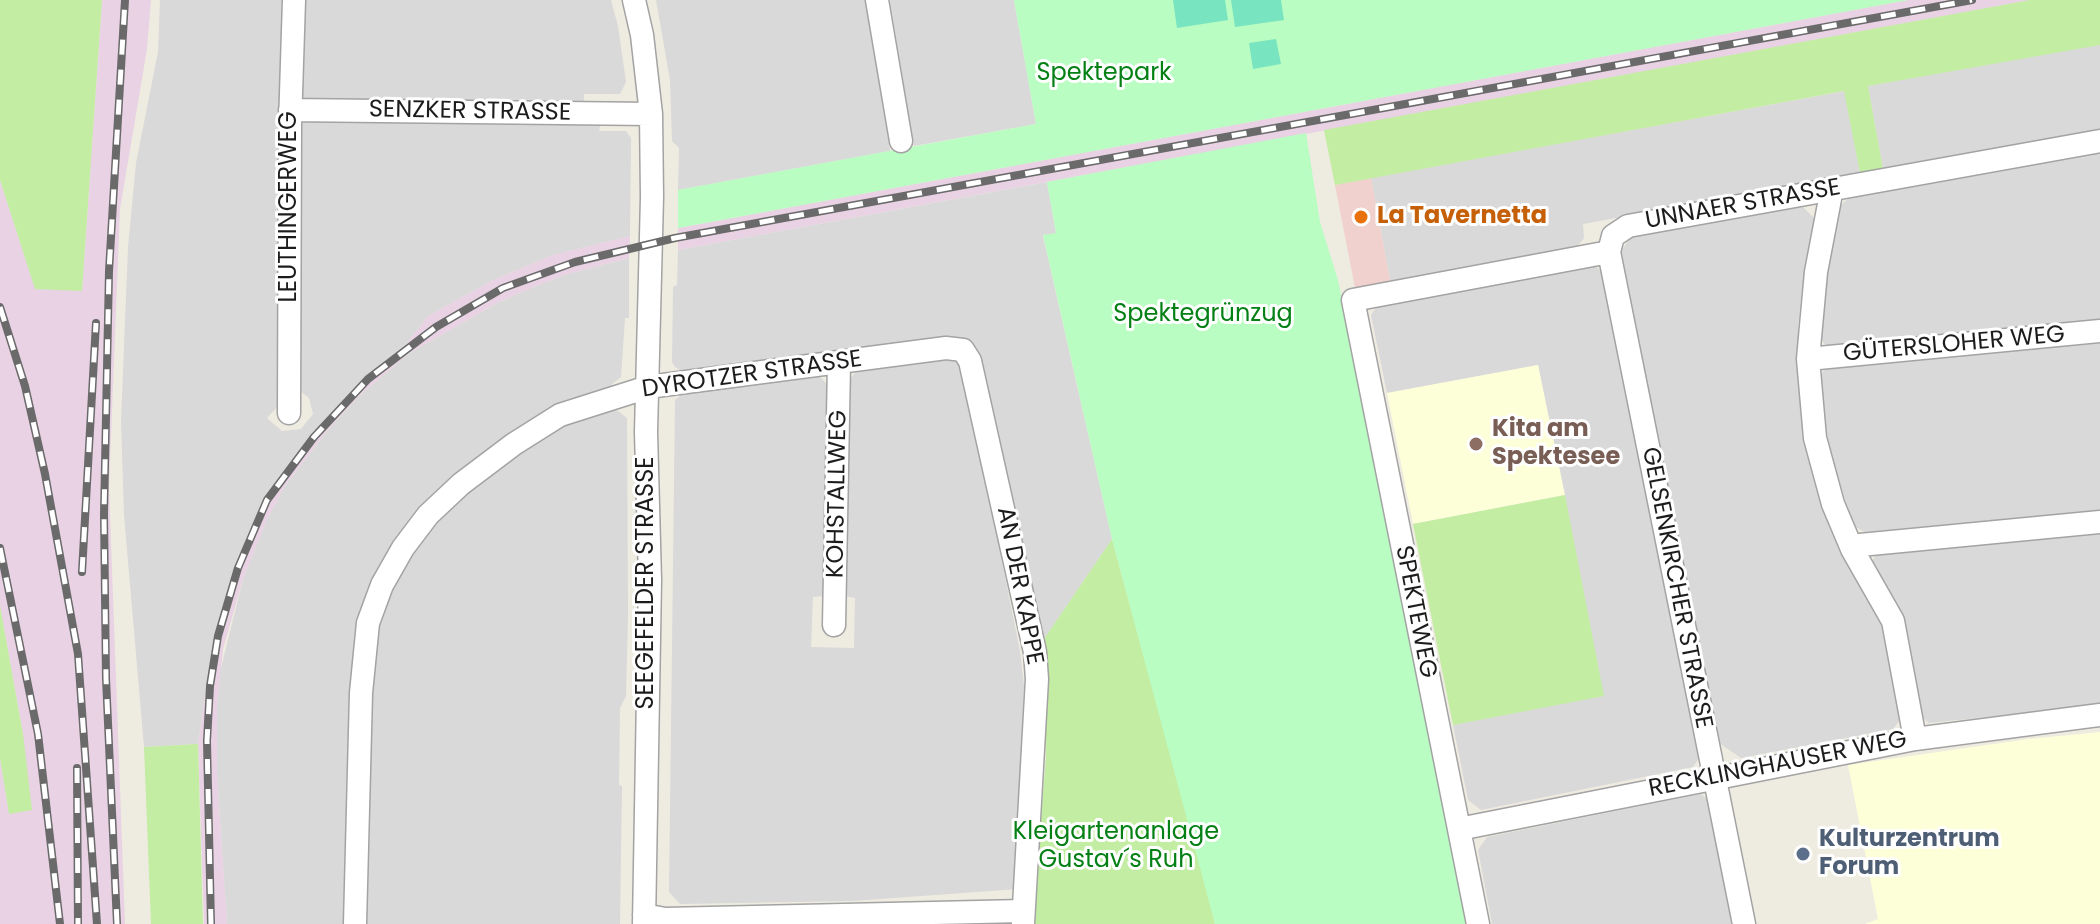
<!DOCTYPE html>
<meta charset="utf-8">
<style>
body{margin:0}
canvas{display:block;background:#eeebe1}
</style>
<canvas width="2100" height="924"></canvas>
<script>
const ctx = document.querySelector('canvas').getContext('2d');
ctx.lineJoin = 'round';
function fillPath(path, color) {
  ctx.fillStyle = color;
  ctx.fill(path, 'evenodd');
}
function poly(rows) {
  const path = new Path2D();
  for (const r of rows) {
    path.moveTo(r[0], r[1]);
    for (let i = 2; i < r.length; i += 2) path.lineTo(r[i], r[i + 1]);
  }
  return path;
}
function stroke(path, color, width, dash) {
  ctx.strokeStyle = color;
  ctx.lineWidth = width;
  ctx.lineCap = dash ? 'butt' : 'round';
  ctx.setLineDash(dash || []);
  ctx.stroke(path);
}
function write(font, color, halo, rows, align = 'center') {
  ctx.font = font + ' Poppins,sans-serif';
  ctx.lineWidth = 6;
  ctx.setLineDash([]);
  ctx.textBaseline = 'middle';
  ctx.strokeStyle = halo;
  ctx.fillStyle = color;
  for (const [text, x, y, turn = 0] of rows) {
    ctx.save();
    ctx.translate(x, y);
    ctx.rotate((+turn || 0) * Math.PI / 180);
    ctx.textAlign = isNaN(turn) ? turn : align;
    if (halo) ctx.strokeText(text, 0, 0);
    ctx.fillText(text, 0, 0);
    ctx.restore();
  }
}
const residential = poly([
 [160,0,289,0,282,402,267,418,282,431,301,429,313,414,309,398,294,386,300,121,305,118,601,122,599,131,626,131,631,138,630,236,553,255,493,280,428,316,404,347,353,389,310,438,241,554,215,633,198,744,144,747,124,515,121,421,128,247,136,163,158,52],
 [302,0,611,0,618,26,626,82,620,94,584,94,584,102,314,104,305,101,301,91],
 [656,0,866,0,878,60,890,151,678,190,679,148,672,141,670,80],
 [890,0,1014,0,1036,124,914,146],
 [2100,44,2100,129,1883,169,1868,86],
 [1845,91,1860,173,1583,224,1584,238,1577,247,1390,281,1371,178],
 [2100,151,2100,320,1827,346,1819,338,1827,261,1841,205,1850,197],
 [1047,182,1056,233,1043,236,1112,539,1042,642,972,351,683,372,675,367,672,362,673,287,677,285,678,250],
 [1802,206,1815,219,1802,288,1798,327,1798,365,1807,443,1844,556,1883,629,1900,720,1893,729,1741,758,1719,743,1621,251,1631,237],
 [629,258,629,318,625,318,621,377,612,384,614,390,519,433,377,584,349,924,227,924,217,776,217,706,220,672,243,579,267,519,285,486,326,432,359,396,408,354,499,302,534,287,564,275],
 [1593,265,1603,272,1700,757,1693,767,1481,810,1468,800,1453,725,1603,695,1538,365,1387,393,1371,315,1377,306],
 [2100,342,2100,510,1865,532,1853,526,1830,451,1824,417,1819,376,1827,367],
 [955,358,962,364,1020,651,1024,686,1018,889,853,901,680,904,669,892,675,400,682,394,819,376,827,384,824,596,813,597,811,647,854,648,855,598,844,596,848,381,856,372],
 [603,408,618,411,627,418,628,615,626,696,620,708,619,785,622,786,620,924,361,924,370,645,389,588,436,517,537,436],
 [2100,532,2100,705,1929,723,1920,716,1871,564,1877,552],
 [1701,794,1708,800,1733,924,1492,924,1478,850,1487,837]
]);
const commercial = poly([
 [1371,178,1390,281,1355,288,1335,185]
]);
const industrial = poly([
 [102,0,151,0,147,49,120,209,109,487,125,924,0,924,0,758,9,813,23,734,0,606,0,180,35,288,82,291],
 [1908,0,2031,0,678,250,678,228],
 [630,236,629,258,564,275,534,287,499,302,408,354,359,396,326,432,285,486,267,519,243,579,223,649,217,706,217,776,227,924,204,924,198,744,215,633,241,554,268,495,310,438,353,389,404,347,428,316,493,280,553,255]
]);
const education = poly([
 [1538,365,1565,495,1413,524,1387,393],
 [2100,732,2100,924,1865,924,1878,919,1848,765,2028,739]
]);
const grass = poly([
 [0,0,102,0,82,291,35,289,0,180],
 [2030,0,2100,0,2100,45,1868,86,1883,169,1860,173,1844,91,1335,185,1324,130],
 [1565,495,1604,696,1453,725,1413,524],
 [1112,539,1203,876,1215,924,1033,924,1046,756,1042,642],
 [0,606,23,734,32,810,9,814,0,758],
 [198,744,203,924,151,924,144,747]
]);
const park = poly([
 [1014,0,1908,0,678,228,678,190,1036,124],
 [1306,133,1320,222,1338,280,1469,924,1215,924,1112,539,1043,235,1056,233,1047,182]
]);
const pitch = poly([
 [1173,0,1225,0,1228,20,1177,28],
 [1231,0,1281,0,1284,20,1235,27],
 [1276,39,1281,64,1253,69,1249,43]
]);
const minor = poly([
 [634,0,642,35,651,114,652,197,646,432,650,580,644,924],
 [877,0,901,141],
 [290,110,651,114],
 [1829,189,1830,199,1816,272,1808,359,1815,438,1833,504,1852,549,1893,621,1915,739],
 [1609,252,1744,924],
 [1808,359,2100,331],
 [289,413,290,125,294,0],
 [1852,549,1860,545,2100,522],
 [834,625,839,364],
 [1459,829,1915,739,2100,715],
 [644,915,665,919,1023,911],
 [355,924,361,693,368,623,382,585,403,548,428,515,461,484,514,444,560,415,648,387,946,348,963,350,970,361,1035,652,1037,679,1023,924],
 [1478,924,1353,300,1609,252,1613,236,1628,226,2100,141]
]);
const rail = poly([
 [0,307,25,386,45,474,78,654,97,924],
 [0,548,38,734,60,924],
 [82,572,96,323],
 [77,768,78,924],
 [117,924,106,678,104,514,109,271,125,0],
 [211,924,207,741,210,686,218,636,238,568,267,500,314,437,368,379,436,327,503,288,575,262,675,238,1972,0]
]);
const markers = [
 [1361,217,8,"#e8710a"],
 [1476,444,8,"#8d6e63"],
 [1803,854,8,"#5c6f8a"]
];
const parkNames = [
 ["Spektepark",1104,74],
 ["Spektegrünzug",1203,315],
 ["Kleigartenanlage",1116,833],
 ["Gustav´s Ruh",1116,861]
];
const streetNames = [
 ["SENZKER STRASSE",470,112,1],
 ["UNNAER STRASSE",1743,205,-10],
 ["LEUTHINGERWEG",290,207,-90],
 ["GÜTERSLOHER WEG",1954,345,-5],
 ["DYROTZER STRASSE",752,375,-8],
 ["KOHSTALLWEG",838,494,-89],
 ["SEEGEFELDER STRASSE",647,583,-90],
 ["AN DER KAPPE",1019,586,79],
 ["GELSENKIRCHER STRASSE",1676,588,79],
 ["SPEKTEWEG",1415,612,79],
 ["RECKLINGHAUSER WEG",1778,765,-11]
];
const foodNames = [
 ["La Tavernetta",1377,217]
];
const educationNames = [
 ["Kita am",1492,430],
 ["Spektesee",1492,458]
];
const serviceNames = [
 ["Kulturzentrum",1819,840],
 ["Forum",1819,868]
];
fillPath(residential, '#dad9d9');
fillPath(commercial, '#f1d1ce');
fillPath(industrial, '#e8d2e3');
fillPath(education, '#fdffd9');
fillPath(grass, '#c3eda2');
fillPath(park, '#b9fdc2');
fillPath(pitch, '#79e4c0');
stroke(minor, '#a3a3a3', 25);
stroke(minor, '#fff', 22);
stroke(rail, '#6a6a6a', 8);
stroke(rail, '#fff', 5, [15]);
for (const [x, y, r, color] of markers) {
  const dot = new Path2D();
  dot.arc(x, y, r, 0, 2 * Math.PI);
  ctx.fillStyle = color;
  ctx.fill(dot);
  stroke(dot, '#fff', 3);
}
write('24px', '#048015', '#fff', parkNames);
write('24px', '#1c1c1c', '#fff', streetNames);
write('bold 24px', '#c56008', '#fff', foodNames, 'left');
write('bold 24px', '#785e54', '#fff', educationNames, 'left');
write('bold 24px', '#4e5e75', '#fff', serviceNames, 'left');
</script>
